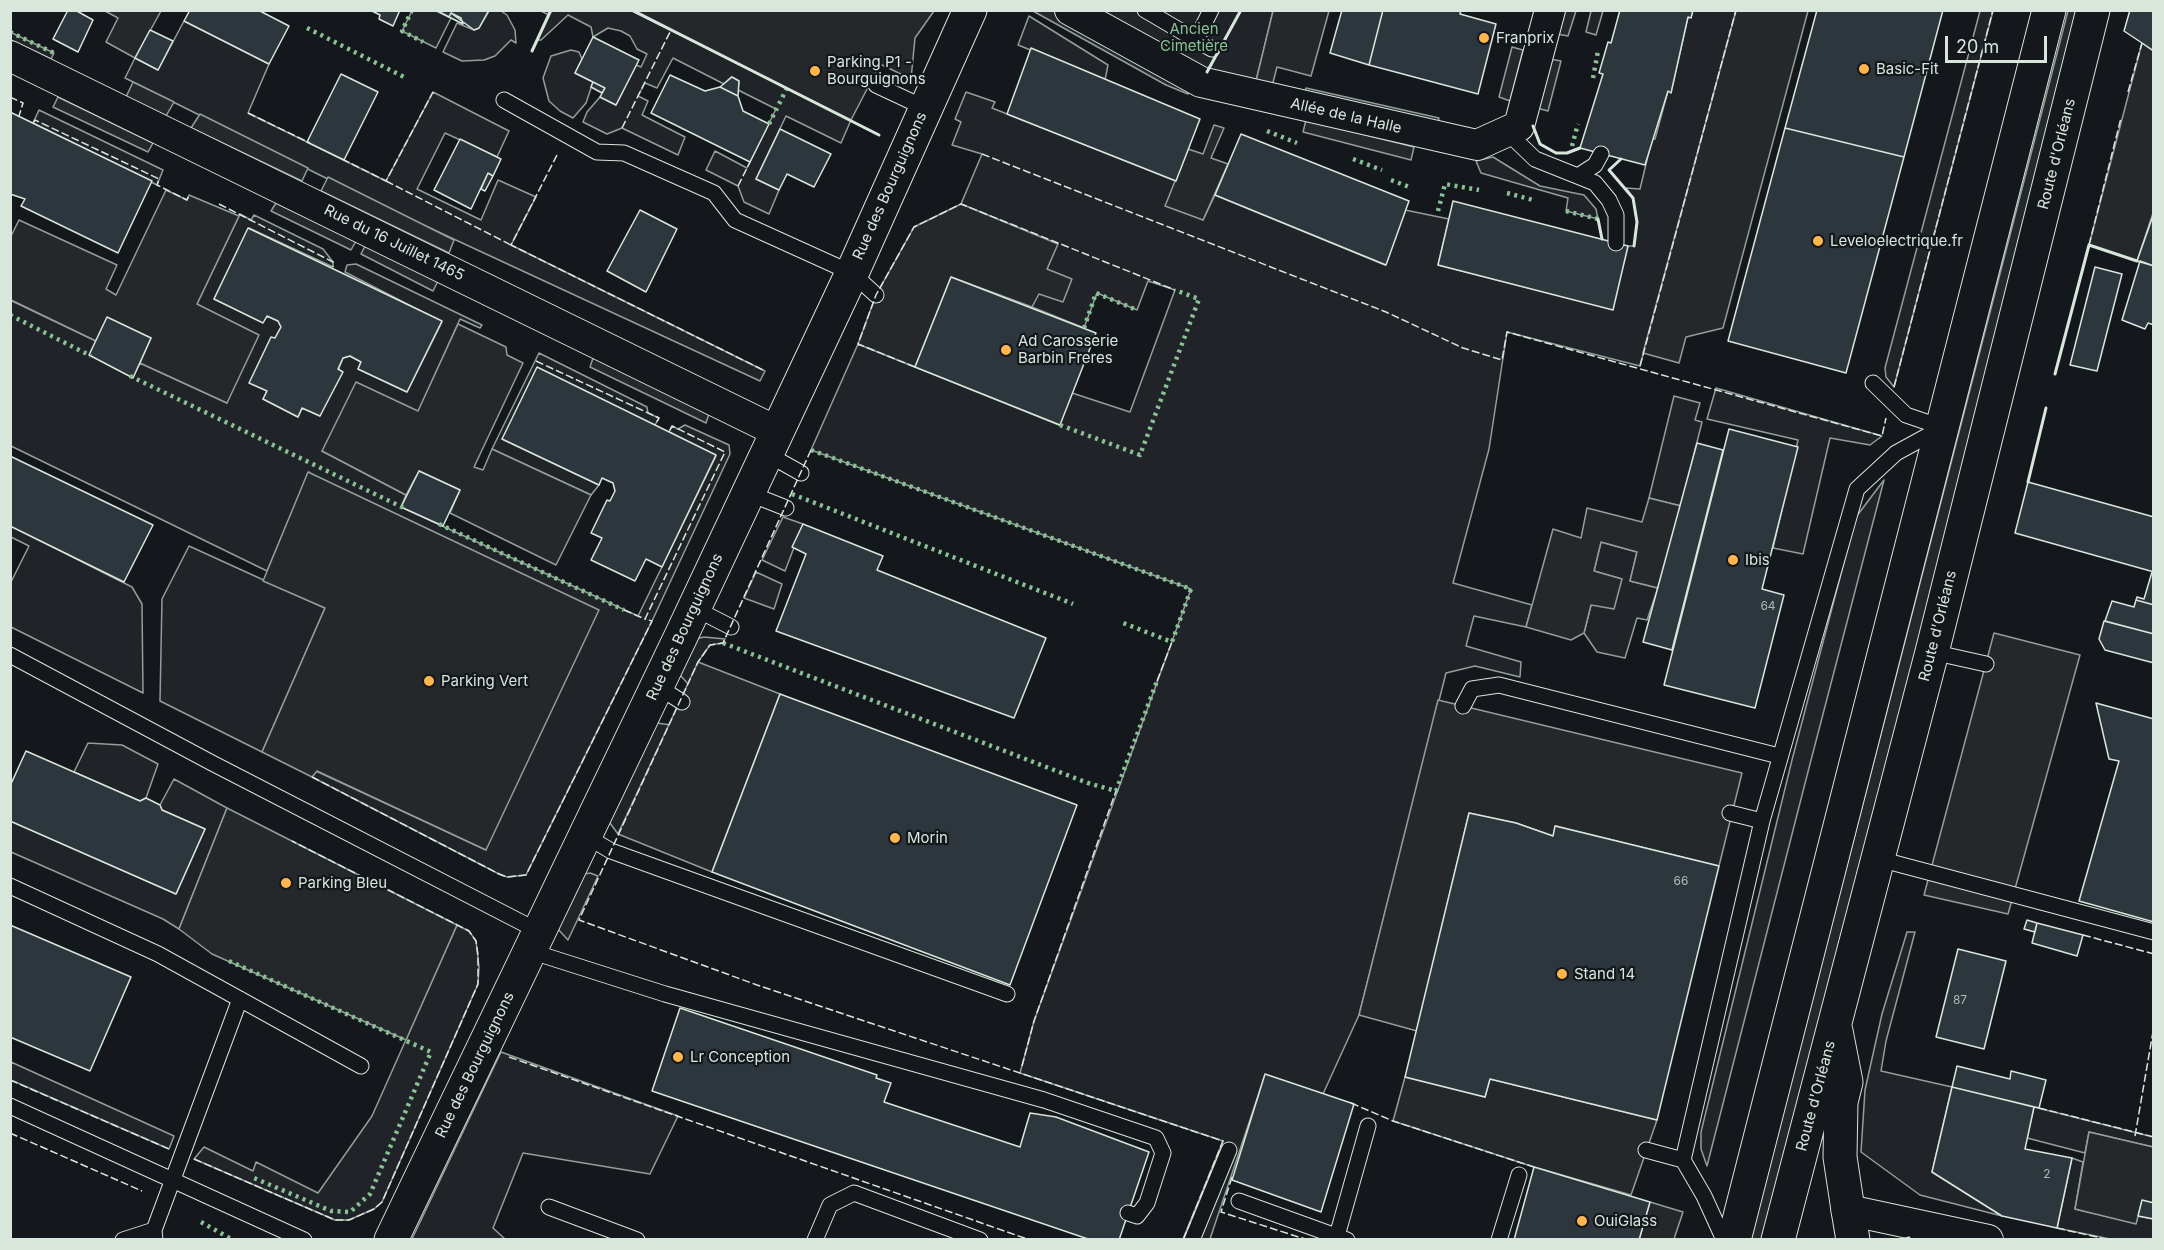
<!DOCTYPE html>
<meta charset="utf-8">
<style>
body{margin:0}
#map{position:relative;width:2164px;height:1250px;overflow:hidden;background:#14181c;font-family:Inter,sans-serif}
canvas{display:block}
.frame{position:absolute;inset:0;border:12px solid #d8e6dc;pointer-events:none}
.scale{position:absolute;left:1945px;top:36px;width:102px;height:27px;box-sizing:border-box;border:3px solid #d8e6dc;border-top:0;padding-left:8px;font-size:18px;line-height:21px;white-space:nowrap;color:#d8e6dc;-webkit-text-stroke:4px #14181c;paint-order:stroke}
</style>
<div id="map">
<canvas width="2164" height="1250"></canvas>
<div class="frame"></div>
<div class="scale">20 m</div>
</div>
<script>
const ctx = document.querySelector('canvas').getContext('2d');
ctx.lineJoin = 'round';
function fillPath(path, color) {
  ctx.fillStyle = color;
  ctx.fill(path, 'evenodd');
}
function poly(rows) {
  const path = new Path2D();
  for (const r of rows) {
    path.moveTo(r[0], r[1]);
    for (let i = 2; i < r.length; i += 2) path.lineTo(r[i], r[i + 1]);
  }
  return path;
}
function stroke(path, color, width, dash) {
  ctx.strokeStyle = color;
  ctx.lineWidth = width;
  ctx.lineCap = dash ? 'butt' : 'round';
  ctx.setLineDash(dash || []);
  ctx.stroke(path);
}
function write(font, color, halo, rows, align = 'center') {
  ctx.font = font + ' Inter,sans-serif';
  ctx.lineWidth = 4.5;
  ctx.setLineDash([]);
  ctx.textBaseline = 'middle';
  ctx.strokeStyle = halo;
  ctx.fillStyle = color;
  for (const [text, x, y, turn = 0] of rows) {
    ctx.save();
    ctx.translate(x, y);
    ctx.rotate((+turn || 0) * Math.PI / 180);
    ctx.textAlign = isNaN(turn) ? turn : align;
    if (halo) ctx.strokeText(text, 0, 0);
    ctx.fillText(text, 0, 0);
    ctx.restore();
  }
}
const green = poly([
 [412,11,436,11,451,18,436,48,402,31,412,11],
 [489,11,501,11,507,15,515,30,516,43,511,40,495,56,484,60,462,61,443,52,457,23,474,30,479,28,489,11],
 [541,11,632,11,851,120,841,143,786,116,756,179,779,190,769,214,744,202,738,186,706,170,715,151,747,168,776,109,738,90,739,81,731,77,724,84,673,58,657,88,645,83,638,96,648,101,642,115,685,137,678,155,622,128,607,134,583,122,587,112,600,97,616,105,636,65,641,67,647,54,637,49,630,36,621,31,608,28,593,37,591,27,568,15,541,40,537,40,549,15,541,11],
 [1091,11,1273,11,1255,85,1205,75,1091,11],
 [1591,11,1603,11,1596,35,1586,32,1591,11],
 [1693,11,1736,11,1640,366,1507,332,1489,449,1453,583,1532,605,1526,627,1474,616,1466,646,1521,662,1520,677,1475,666,1446,673,1359,1015,1323,1094,1265,1075,1210,1239,1183,1239,1223,1141,1020,1073,1034,1021,1191,589,811,450,858,344,1059,425,1072,393,1130,412,1175,290,1148,281,1137,310,1097,293,1084,328,1032,307,1057,244,961,204,982,154,952,145,961,122,955,119,966,92,995,102,992,108,1176,181,1203,220,1215,195,1385,265,1405,210,1449,219,1438,265,1612,309,1628,246,1634,246,1637,222,1633,198,1626,188,1640,189,1652,139,1655,139,1668,91,1671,92,1688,17,1691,17,1693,11],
 [1980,11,1993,11,1894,387,1886,377,1885,368,1980,11],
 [1029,16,1108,65,1105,80,1018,45,1029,16],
 [184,21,269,64,248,113,386,181,433,92,509,131,497,157,445,133,417,189,481,220,498,180,536,197,511,245,765,371,760,381,376,203,125,78,135,58,158,70,184,21],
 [10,32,54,53,51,59,11,40,10,32],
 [571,50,579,52,582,59,575,73,593,82,586,103,573,118,560,111,549,101,543,78,551,56,571,50],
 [39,110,163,170,157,185,33,123,39,110],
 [1493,157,1540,186,1584,195,1596,209,1598,219,1566,211,1568,198,1481,173,1476,161,1493,157],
 [240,214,251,220,254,215,323,249,333,262,333,267,249,228,214,299,263,322,267,316,278,321,281,327,275,338,267,391,263,399,298,417,302,408,320,416,343,358,350,356,361,362,358,369,407,392,442,322,345,272,347,265,356,264,482,325,480,328,460,319,418,412,322,451,406,495,401,507,638,616,716,456,669,432,672,426,678,429,685,425,729,445,730,454,652,621,526,875,507,877,499,874,312,777,316,771,486,850,309,472,267,571,11,446,10,300,96,341,133,377,140,363,227,403,197,304,240,214],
 [539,353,647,407,648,413,659,418,655,425,502,439,599,485,591,495,492,449,539,353],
 [1716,388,1882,436,1870,445,1830,438,1803,554,1773,548,1798,440,1707,419,1716,388],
 [1674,396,1700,403,1695,420,1702,422,1681,506,1649,498,1674,396],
 [1884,480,1810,764,1707,1166,1701,1149,1701,1132,1792,760,1856,517,1884,480],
 [783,517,803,524,785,571,762,560,783,517],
 [11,526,132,587,142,604,143,693,11,627,10,584,29,546,11,537,11,526],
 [1601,542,1637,552,1630,581,1658,588,1647,620,1637,618,1625,658,1597,652,1584,633,1591,605,1622,579,1594,571,1601,542],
 [189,546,325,608,262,752,160,701,162,599,189,546],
 [756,572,782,584,774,609,744,598,756,572],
 [704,637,725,639,723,643,710,645,698,662,689,685,680,675,695,639,704,637],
 [657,723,671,725,618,834,607,819,657,723],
 [88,743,122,745,158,764,146,798,140,801,74,772,88,743],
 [174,779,227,808,179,929,163,919,11,852,11,821,176,894,205,829,162,810,160,805,174,779],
 [590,873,598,876,568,940,556,927,580,875,590,873],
 [457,925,469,931,476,941,479,967,478,984,382,1202,374,1209,349,1220,335,1220,194,1159,204,1147,253,1171,256,1162,318,1193,372,1116,457,925],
 [1907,932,1915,932,1886,1041,1881,1071,1952,1087,1932,1172,2002,1216,1920,1195,1861,1152,1865,1090,1882,1014,1907,932],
 [501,1052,678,1116,650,1174,523,1153,493,1228,505,1239,412,1239,501,1052],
 [11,1062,174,1136,169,1149,11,1080,11,1062],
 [2034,1107,2153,1137,2153,1147,2089,1132,2085,1153,2027,1138,2034,1107],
 [2072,1158,2083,1162,2075,1209,2136,1223,2138,1216,2153,1219,2153,1239,2110,1239,2057,1228,2072,1158]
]);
const parking = poly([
 [105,11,161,11,135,58,106,42,118,18,105,11],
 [632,11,934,11,915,38,911,79,880,64,851,120,632,11],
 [1033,11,1054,11,1168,73,1192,84,1188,94,1166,85,1033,11],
 [1273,11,1329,11,1311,76,1277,67,1271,90,1255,85,1273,11],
 [1563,11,1576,11,1568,36,1557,34,1563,11],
 [1736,11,1808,11,1723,328,1686,337,1679,363,1643,353,1736,11],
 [2068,11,2079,11,1928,604,1763,1239,1750,1240,2068,11],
 [2142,43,2153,51,2153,213,2137,261,2089,245,2142,43],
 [1512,47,1523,50,1510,101,1499,97,1512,47],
 [1550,59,1561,61,1548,111,1537,108,1550,59],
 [133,82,174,102,166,116,126,97,133,82],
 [1306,88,1439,118,1437,126,1304,96,1306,88],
 [58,97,153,143,148,152,53,107,58,97],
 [200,114,308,168,302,181,191,128,200,114],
 [1306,120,1414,147,1411,160,1303,132,1306,120],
 [1214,125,1224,128,1211,158,1228,164,1203,220,1165,206,1188,149,1203,154,1214,125],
 [328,177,454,240,449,253,321,191,328,177],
 [166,190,187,200,189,195,239,216,197,304,259,335,227,403,140,363,151,338,107,318,96,341,11,300,10,238,19,220,117,265,106,289,116,295,166,190],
 [276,203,356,241,351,250,271,211,276,203],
 [961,204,1058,244,1047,269,1072,279,1063,302,1039,294,1032,307,951,277,915,367,858,344,876,295,914,227,961,204],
 [365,246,438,281,433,291,361,254,365,246],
 [458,324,506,347,507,355,523,363,474,467,483,470,492,449,591,495,556,565,450,513,460,490,419,471,406,495,322,451,356,382,418,411,458,324],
 [594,355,710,411,706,423,590,367,594,355],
 [308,472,599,610,486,850,317,771,312,777,262,752,325,608,263,581,308,472],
 [1649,498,1681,506,1658,588,1630,581,1637,552,1601,542,1594,571,1622,579,1614,609,1591,605,1584,633,1571,640,1526,627,1553,529,1581,538,1587,508,1642,522,1649,498],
 [1994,633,2080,655,2008,914,1924,895,1994,633],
 [698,662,780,694,712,872,618,834,698,662],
 [1438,700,1742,773,1719,866,1556,826,1553,836,1516,823,1469,813,1417,1031,1359,1015,1438,700],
 [227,808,457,925,406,1040,212,954,179,929,227,808],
 [1405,1077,1485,1097,1490,1079,1657,1120,1631,1195,1534,1167,1393,1121,1405,1077],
 [2089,1132,2153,1147,2153,1203,2142,1201,2136,1224,2075,1209,2089,1132],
 [1650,1202,1683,1212,1674,1239,1639,1240,1650,1202]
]);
const building = poly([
 [68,10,75,10,93,20,78,52,53,39,68,10],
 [190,10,258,10,289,26,269,64,184,21,190,10],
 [370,10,400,10,393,26,379,19,380,15,370,10],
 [436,10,489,10,479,28,474,30,451,13,449,17,436,10],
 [1342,10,1383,10,1369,65,1330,53,1342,10],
 [1383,10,1461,10,1460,14,1496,24,1478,94,1369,65,1383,10],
 [1620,10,1693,10,1691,18,1688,17,1671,93,1668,91,1645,165,1580,148,1603,74,1599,73,1608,42,1611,43,1620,10],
 [1817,10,1943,10,1904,157,1785,128,1817,10],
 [2130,10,2154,10,2154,51,2124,31,2130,10],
 [451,13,461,18,463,24,449,17,451,13],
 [150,30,173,41,158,70,135,58,150,30],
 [593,37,639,60,616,105,600,97,605,88,575,73,593,37],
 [1031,48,1200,119,1176,181,1007,114,1031,48],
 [341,74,378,92,344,160,307,142,341,74],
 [670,75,705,91,720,87,738,96,743,111,769,124,750,162,651,113,670,75],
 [732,77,739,81,738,96,720,87,732,77],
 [593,82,605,88,602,93,591,87,593,82],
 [10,112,152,181,118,253,21,206,25,199,10,194,10,112],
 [1785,128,1904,157,1846,373,1728,341,1785,128],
 [780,129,831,154,814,187,787,174,779,190,756,179,780,129],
 [1241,134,1409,201,1386,265,1215,195,1241,134],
 [460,139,501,159,493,176,488,173,471,209,434,190,460,139],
 [488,173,493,176,485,191,481,189,488,173],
 [1453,201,1628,246,1613,310,1438,265,1453,201],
 [640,210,677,229,646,292,607,271,640,210],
 [2154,213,2154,266,2137,261,2154,213],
 [248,228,442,321,407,392,358,369,361,362,350,356,343,358,338,369,343,372,320,416,302,408,298,417,263,399,267,391,249,383,271,337,275,338,281,327,278,321,267,316,263,323,214,299,248,228],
 [2140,261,2154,266,2154,325,2148,323,2145,329,2122,320,2140,261],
 [2095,267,2122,274,2097,371,2070,365,2095,267],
 [951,277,1096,333,1060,425,915,367,951,277],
 [107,317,151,338,133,378,89,355,107,317],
 [537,367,716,455,662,567,646,559,635,581,591,560,602,538,591,533,607,500,610,501,615,491,613,483,602,478,599,485,502,439,537,367],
 [1729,429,1798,447,1762,589,1784,595,1755,708,1664,685,1729,429],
 [1697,443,1723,450,1672,650,1643,642,1697,443],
 [10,456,153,525,124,582,10,526,10,456],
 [419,471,460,490,443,526,401,507,419,471],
 [2028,482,2154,517,2154,572,2015,533,2028,482],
 [803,524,883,556,877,570,1046,638,1014,718,776,631,806,554,792,547,803,524],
 [2152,572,2154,572,2154,605,2136,600,2137,597,2144,599,2152,572],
 [2136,600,2154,605,2154,634,2105,621,2112,601,2134,607,2136,600],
 [2104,621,2154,634,2154,663,2105,650,2099,639,2104,621],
 [780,694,1077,805,1010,985,712,872,780,694],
 [2096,703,2154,719,2154,922,2079,901,2119,761,2109,759,2096,703],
 [26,751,140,801,146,798,160,805,162,810,205,829,176,894,10,821,10,786,26,751],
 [1469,813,1516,823,1553,836,1555,826,1719,866,1657,1120,1490,1079,1485,1097,1405,1077,1469,813],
 [2027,920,2037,923,2035,932,2024,929,2027,920],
 [2037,923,2083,935,2077,956,2032,943,2037,923],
 [10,925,131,977,90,1071,10,1037,10,925],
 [1958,949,2006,961,1984,1049,1936,1037,1958,949],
 [680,1008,877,1075,876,1078,891,1083,884,1102,1020,1147,1030,1113,1056,1117,1149,1152,1119,1240,1091,1240,652,1091,680,1008],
 [1957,1066,2010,1079,2011,1071,2046,1080,2039,1108,1952,1087,1957,1066],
 [1265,1074,1354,1104,1321,1212,1232,1180,1265,1074],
 [1952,1087,2034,1107,2025,1149,2072,1158,2057,1228,2002,1216,1932,1172,1952,1087],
 [1534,1167,1650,1202,1639,1240,1514,1240,1534,1167],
 [2142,1200,2154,1203,2154,1219,2138,1216,2142,1200]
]);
const service = poly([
 [1145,10,1196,40,1211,10],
 [1196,40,1212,49],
 [876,85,925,108],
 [504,100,597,152,624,153,714,193,735,220,852,273,876,295],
 [1506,131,1535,159,1595,183,1609,200,1616,215,1616,243],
 [1578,176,1595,165,1601,154],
 [1873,383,1906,415,1944,428],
 [767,454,801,473],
 [748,493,786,508],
 [694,608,731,627],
 [1932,652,1986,664],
 [10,655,212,763,540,932],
 [657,686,682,702],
 [1463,706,1472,689,1499,685,1779,756],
 [1730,813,1762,821],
 [586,836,611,851,1007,994],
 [1879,859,2154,932],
 [10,886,158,954,361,1066],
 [530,951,665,994,1044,1100,1156,1138,1163,1153,1147,1203,1137,1216,1128,1213],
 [10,1106,304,1240],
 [1646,1150,1683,1160],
 [1239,1201,1347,1240],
 [549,1207,637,1240],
 [1337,1236,1368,1126],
 [123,1240,154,1230],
 [155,1240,154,1230,240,999],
 [815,1240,830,1205,854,1193,980,1240],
 [1192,1240,1229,1150],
 [1499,1240,1519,1175],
 [1724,1240,1704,1196,1683,1160,1762,821,1857,489,1896,453,1938,430]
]);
const minor = poly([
 [1070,10,1201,82,1477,145,1519,126,1550,10],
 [10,56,776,431],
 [1848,1210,1988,1240]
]);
const tertiary = poly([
 [1848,1210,1853,1240],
 [391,1240,682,634,852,273,970,10]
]);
const primary = poly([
 [1836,1031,1846,1082,1841,1102,1840,1157,1848,1210],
 [1734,1240,2049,10],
 [1778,1240,1932,652,2093,10]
]);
const hedge = poly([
 [412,10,402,31,423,42],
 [307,28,404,77],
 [10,32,54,53],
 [1593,78,1598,51],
 [769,124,787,88],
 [1267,131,1297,143],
 [1572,146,1578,124],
 [1353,159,1382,170],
 [1391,180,1412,188],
 [1507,193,1533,200],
 [1438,211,1445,184,1479,190],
 [1566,211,1598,219],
 [10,315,91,356],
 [1084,328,1096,293,1137,310],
 [130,376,404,508],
 [1060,425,1140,455,1199,299,1175,290],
 [811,450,1191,589,1172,642,1123,623],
 [792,494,1073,604],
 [439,524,624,610],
 [723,643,1088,783,1116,791,1157,681],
 [229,961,431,1052,370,1194,350,1212,331,1211,254,1178],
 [201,1222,233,1240]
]);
const fence = poly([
 [1525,43,1528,32],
 [2128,92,2142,43],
 [10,97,23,103,19,116],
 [248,113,310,143],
 [33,123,35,120,159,179,157,185,187,200,189,195],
 [622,128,671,30],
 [982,154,1386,312,1463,348,1502,360,1507,332,1882,436,1886,418],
 [557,155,511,245,765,371],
 [342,159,386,181,433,92],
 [386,181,511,245],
 [738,186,750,162],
 [219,204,333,262,333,267],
 [2089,245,2121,118],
 [536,361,659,418,655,425],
 [1640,366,1736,10],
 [915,367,858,344,876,295,914,227,961,204,1175,290],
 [1894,387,1993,10],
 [811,450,723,643,710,645,698,662,579,920,757,985,1223,1141,1183,1240],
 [624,610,645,619,725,452,672,426,669,432],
 [1157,681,1172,642],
 [312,777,499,874,507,877,526,875,652,621,645,619],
 [2083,935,2154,954],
 [509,1057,1030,1240],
 [1022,1066,1034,1021,1116,791],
 [10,1080,169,1149],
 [1351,1103,1393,1121,1534,1167],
 [2039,1108,2154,1137],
 [10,1133,142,1191],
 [2135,1136,2154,1026],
 [194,1159,335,1220,349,1220,374,1209,382,1202,478,984,478,955,476,941,469,931,292,841],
 [1232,1177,1221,1212,1308,1240],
 [2057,1228,2110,1240]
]);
const wall = poly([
 [632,10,879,135],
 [532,51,551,10],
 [1207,72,1241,10],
 [1533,126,1540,144,1556,153,1567,153,1580,148],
 [1621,159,1609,170,1633,198,1637,222,1634,246],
 [1598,219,1602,239],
 [2055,374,2089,245,2137,261],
 [2028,482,2046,408],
 [1902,1240,1909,1238]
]);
const markers = [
 [1484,38,6,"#ffb74d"],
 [1864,69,6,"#ffb74d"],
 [815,71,6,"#ffb74d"],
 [1818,241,6,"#ffb74d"],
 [1006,350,6,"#ffb74d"],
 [1733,560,6,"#ffb74d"],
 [429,681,6,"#ffb74d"],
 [895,838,6,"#ffb74d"],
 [286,883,6,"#ffb74d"],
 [1562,974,6,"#ffb74d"],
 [678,1057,6,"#ffb74d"],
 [1582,1221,6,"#ffb74d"]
];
const numberNames = [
 ["64",1768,606],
 ["66",1681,881],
 ["87",1960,1000],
 ["2",2047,1174]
];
const parkNames = [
 ["Ancien",1194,29],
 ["Cimetière",1194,46]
];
const poiNames = [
 ["Franprix",1496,38],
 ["Parking P1 -",827,62],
 ["Bourguignons",827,79],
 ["Basic-Fit",1876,69],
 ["Leveloelectrique.fr",1830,241],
 ["Ad Carosserie",1018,341],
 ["Barbin Freres",1018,358],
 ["Ibis",1745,560],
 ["Parking Vert",441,681],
 ["Morin",907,838],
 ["Parking Bleu",298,883],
 ["Stand 14",1574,974],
 ["Lr Conception",690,1057],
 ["OuiGlass",1594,1221]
];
const streetNames = [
 ["Allée de la Halle",1346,116,13],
 ["Route d'Orléans",2057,154,-76],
 ["Rue des Bourguignons",890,186,-66],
 ["Rue du 16 Juillet 1465",394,243,26],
 ["Route d'Orléans",1938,626,-76],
 ["Rue des Bourguignons",685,627,-65],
 ["Rue des Bourguignons",475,1065,-64],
 ["Route d'Orléans",1816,1096,-75]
];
fillPath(green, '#202428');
stroke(green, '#939e99', 1.5);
fillPath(parking, '#24282b');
stroke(parking, '#939e99', 1.5);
fillPath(building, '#2c363c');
stroke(building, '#d8e6dc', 1.5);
stroke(service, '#d8e6dc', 17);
stroke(minor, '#d8e6dc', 32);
stroke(tertiary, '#d8e6dc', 35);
stroke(primary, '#d8e6dc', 35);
stroke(service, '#14181c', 15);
stroke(minor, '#14181c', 30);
stroke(tertiary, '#14181c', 33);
stroke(primary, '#14181c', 33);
stroke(hedge, '#8ac095', 4.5, [3, 4.5]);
stroke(fence, '#d8e6dc', 1.5, [8, 3]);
stroke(wall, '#d8e6dc', 3);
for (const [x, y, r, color] of markers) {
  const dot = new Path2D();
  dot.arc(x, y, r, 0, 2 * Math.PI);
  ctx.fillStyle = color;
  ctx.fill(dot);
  stroke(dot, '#14181c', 2);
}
write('12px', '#adbab4', null, numberNames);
write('15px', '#8ac095', '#14181c', parkNames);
write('15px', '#d8e6dc', '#14181c', poiNames, 'left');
write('15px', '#d8e6dc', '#14181c', streetNames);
</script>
